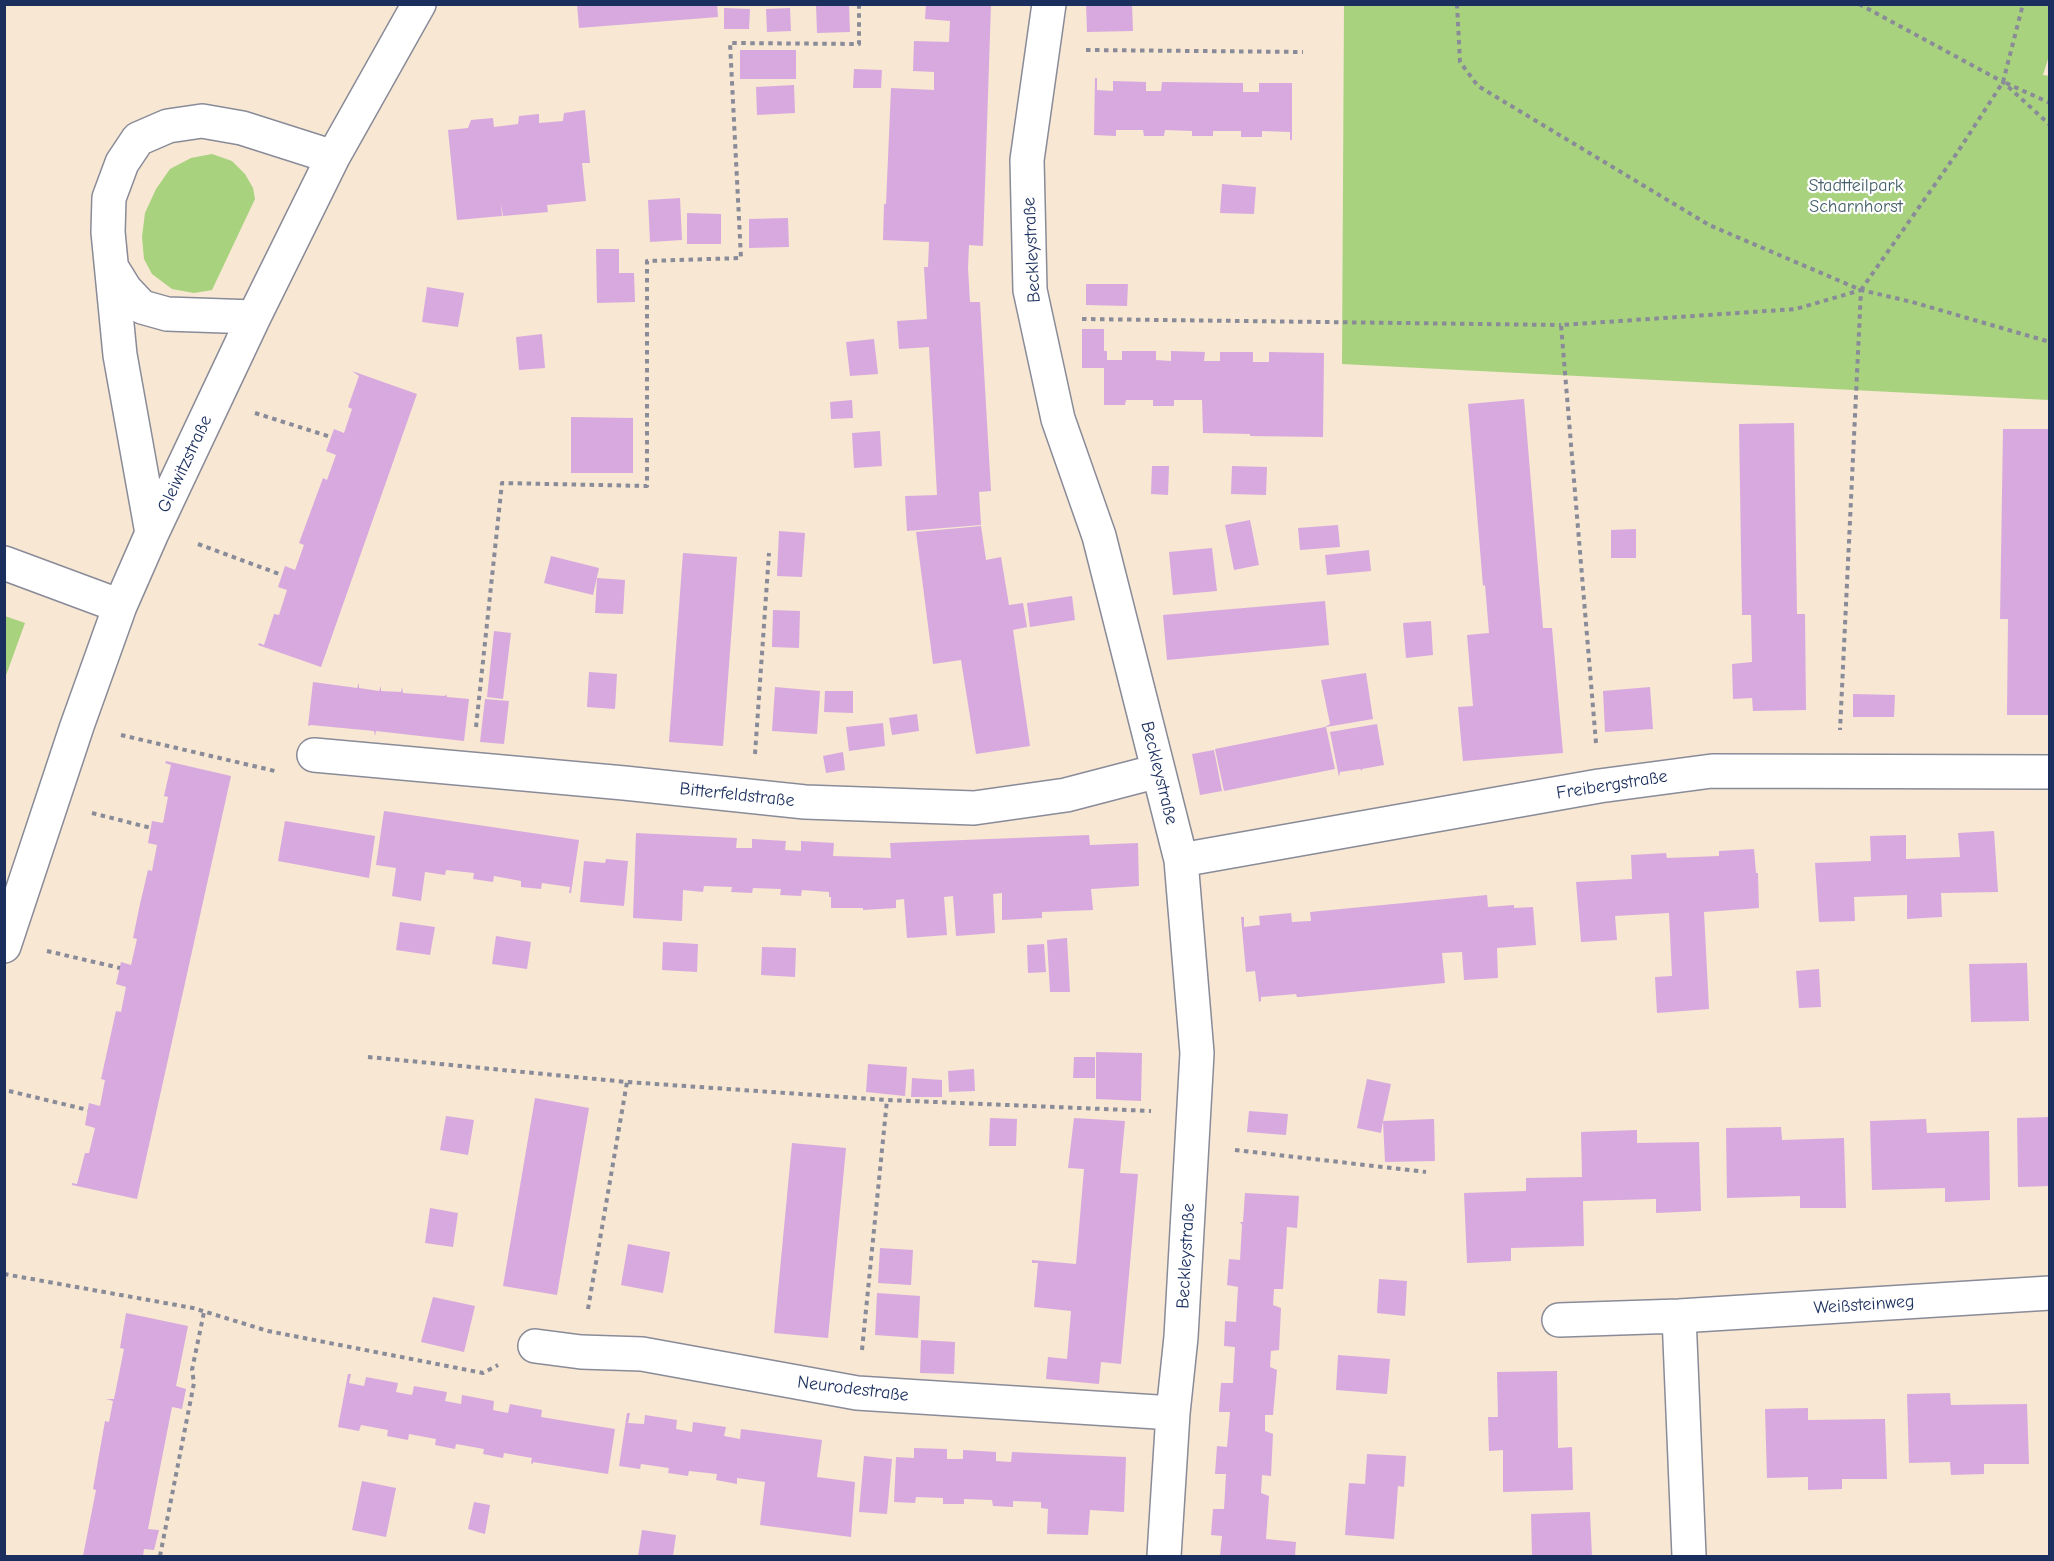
<!DOCTYPE html>
<meta charset="utf-8">
<style>
body{margin:0}
#map{position:relative;width:2054px;height:1561px;overflow:hidden;background:#f7e7d3;font-family:"Comic Neue",sans-serif}
canvas{display:block}
.frame{position:absolute;inset:0;border:6px solid #1b2f5e;pointer-events:none}
</style>
<div id="map">
<canvas width="2054" height="1561"></canvas>
<div class="frame"></div>
</div>
<script>
const ctx = document.querySelector('canvas').getContext('2d');
ctx.lineJoin = 'round';
function fillPath(path, color) {
  ctx.fillStyle = color;
  ctx.fill(path, 'evenodd');
}
function poly(rows) {
  const path = new Path2D();
  for (const r of rows) {
    path.moveTo(r[0], r[1]);
    for (let i = 2; i < r.length; i += 2) path.lineTo(r[i], r[i + 1]);
  }
  return path;
}
function stroke(path, color, width, dash) {
  ctx.strokeStyle = color;
  ctx.lineWidth = width;
  ctx.lineCap = dash ? 'butt' : 'round';
  ctx.setLineDash(dash || []);
  ctx.stroke(path);
}
function write(font, color, halo, rows, align = 'center') {
  ctx.font = font + ' "Comic Neue",sans-serif';
  ctx.lineWidth = 4.5;
  ctx.setLineDash([]);
  ctx.textBaseline = 'middle';
  ctx.strokeStyle = halo;
  ctx.fillStyle = color;
  for (const [text, x, y, turn = 0] of rows) {
    ctx.save();
    ctx.translate(x, y);
    ctx.rotate((+turn || 0) * Math.PI / 180);
    ctx.textAlign = isNaN(turn) ? turn : align;
    if (halo) ctx.strokeText(text, 0, 0);
    ctx.fillText(text, 0, 0);
    ctx.restore();
  }
}
const green = poly([
 [1344,5,2049,5,2049,56,2043,75,2050,76,2049,400,1342,364],
 [212,154,232,161,245,174,253,188,255,199,212,290,194,293,172,289,152,274,144,259,142,237,145,213,156,189,170,169,191,158],
 [5,616,25,623,5,678,4,616]
]);
const building = poly([
 [577,4,717,4,718,17,579,28],
 [816,4,849,4,850,32,817,33],
 [926,4,991,4,983,246,969,245,968,268,970,302,980,302,991,491,979,492,981,525,907,531,905,496,937,495,929,347,899,349,897,321,927,319,924,267,928,267,929,242,883,240,884,204,886,204,891,88,934,90,934,72,913,71,914,41,949,42,950,21,925,19],
 [1086,4,1132,4,1133,31,1087,32],
 [724,8,750,9,749,29,724,29],
 [790,8,791,31,767,32,766,9],
 [740,50,796,50,796,79,740,79],
 [854,69,882,70,881,88,853,88],
 [1095,78,1097,78,1097,90,1113,91,1113,81,1146,82,1146,91,1161,91,1162,82,1243,83,1243,92,1259,92,1259,83,1292,83,1292,140,1290,140,1290,132,1262,131,1262,137,1241,137,1241,131,1213,131,1213,136,1192,136,1192,131,1165,130,1164,136,1144,136,1143,130,1116,130,1116,136,1094,135],
 [794,85,795,113,757,115,756,87],
 [585,110,590,163,582,163,586,201,547,205,548,212,503,216,501,204,502,216,457,220,448,130,468,128,471,120,493,118,494,127,518,124,519,116,539,114,539,123,563,121,564,113],
 [1222,184,1256,187,1254,214,1220,213],
 [680,198,682,240,650,242,648,200],
 [687,213,721,214,721,244,687,244],
 [788,218,789,247,749,248,749,219],
 [596,249,619,249,619,273,634,273,635,302,597,303],
 [1086,284,1128,284,1127,306,1086,305],
 [427,287,464,293,458,327,422,322],
 [1082,329,1104,329,1104,351,1107,351,1107,360,1122,360,1122,351,1156,351,1156,360,1171,361,1171,351,1205,352,1204,361,1220,361,1220,352,1253,352,1253,362,1269,362,1269,352,1324,353,1323,437,1250,436,1250,434,1203,433,1202,400,1174,400,1174,406,1153,406,1153,400,1126,400,1125,405,1104,405,1104,368,1082,368],
 [542,334,545,368,519,370,516,337],
 [874,339,878,374,850,376,846,342],
 [352,371,417,394,321,667,258,645,259,643,264,645,274,614,279,615,287,590,278,587,285,566,295,570,304,545,299,543,323,478,327,480,336,455,326,451,334,429,344,433,352,409,348,407,359,376],
 [1524,399,1543,628,1552,628,1563,753,1463,761,1458,707,1473,706,1467,635,1489,633,1485,585,1483,586,1468,404],
 [852,400,853,418,831,419,830,402],
 [571,417,633,418,633,473,571,473],
 [1794,423,1797,614,1805,614,1806,710,1753,711,1752,698,1733,699,1732,664,1752,662,1751,615,1742,615,1739,424],
 [2003,429,2049,429,2049,715,2007,715,2008,619,2000,619],
 [880,431,882,466,854,468,852,433],
 [1152,466,1169,466,1168,495,1151,494],
 [1232,466,1267,467,1266,495,1231,494],
 [1250,520,1259,565,1234,570,1225,525],
 [1338,525,1340,547,1300,550,1298,528],
 [981,526,986,560,1001,557,1009,605,1023,603,1027,627,1013,630,1030,746,976,754,961,660,933,664,916,532],
 [1636,529,1636,558,1611,558,1611,530],
 [779,531,805,533,802,577,777,576],
 [1212,548,1217,591,1173,595,1169,552],
 [1369,550,1371,571,1327,575,1325,555],
 [683,553,737,557,723,746,669,742],
 [551,556,599,568,593,595,544,583],
 [597,578,625,580,623,614,595,613],
 [1072,596,1075,620,1030,627,1027,603],
 [1325,601,1329,645,1167,660,1163,615],
 [773,610,800,611,799,648,772,647],
 [1431,621,1433,655,1406,658,1403,623],
 [494,631,511,633,503,699,487,697],
 [589,672,617,674,615,709,587,707],
 [1366,673,1373,719,1326,727,1335,769,1224,791,1215,749,1325,727,1330,724,1321,680],
 [313,682,357,688,359,683,359,688,379,691,381,686,381,691,401,692,402,687,403,693,445,696,446,694,447,697,469,699,464,741,376,731,375,736,374,731,311,725,308,726],
 [775,687,820,691,817,734,772,731],
 [1650,687,1653,729,1605,732,1603,691],
 [825,691,853,691,853,713,824,712],
 [1853,694,1895,695,1894,717,1853,717],
 [485,699,509,701,504,744,480,742],
 [917,714,919,731,892,735,889,718],
 [883,723,885,746,849,751,846,727],
 [1377,724,1384,765,1362,769,1362,771,1360,769,1340,772,1339,777,1330,732],
 [1214,750,1222,791,1200,795,1192,754],
 [843,752,845,770,826,773,823,756],
 [166,761,231,776,137,1199,72,1185,72,1183,77,1184,85,1153,89,1153,95,1128,85,1125,89,1103,100,1106,105,1080,101,1079,116,1011,121,1012,126,987,116,984,121,962,131,965,137,939,133,938,140,904,148,870,152,871,157,845,148,843,152,821,163,823,168,797,164,796,171,765,165,763],
 [384,811,579,840,571,893,569,893,570,887,542,883,541,889,521,887,521,881,494,876,493,882,473,879,474,873,446,870,445,875,425,872,421,901,392,896,396,868,376,865],
 [285,821,375,836,369,878,278,861],
 [1994,831,1998,892,1941,893,1942,917,1907,919,1907,895,1854,897,1855,921,1819,922,1815,863,1871,861,1870,836,1906,835,1906,859,1960,857,1958,833],
 [636,833,737,838,736,848,752,848,752,839,786,841,785,850,801,851,801,841,834,843,833,856,891,858,890,843,1089,835,1090,845,1138,843,1139,886,1091,889,1093,910,1042,912,1042,918,1002,920,1002,893,993,894,995,933,956,936,953,896,944,897,947,935,907,938,904,899,896,900,896,908,863,910,863,908,831,908,831,897,829,897,829,892,802,890,801,896,780,895,781,889,753,888,752,893,731,892,732,887,704,886,703,892,683,890,682,921,633,918],
 [1754,849,1756,873,1758,873,1759,908,1704,912,1709,1009,1657,1013,1655,977,1672,976,1669,913,1615,916,1617,940,1581,942,1576,882,1632,879,1631,855,1666,853,1667,858,1719,856,1719,851],
 [606,859,628,861,624,906,580,902,584,861,605,863],
 [1487,895,1488,907,1514,905,1514,908,1533,907,1536,945,1497,948,1498,978,1464,980,1462,952,1442,953,1445,983,1299,997,1297,997,1296,994,1261,997,1261,1001,1259,1002,1255,971,1246,972,1241,917,1244,917,1244,927,1260,925,1259,916,1291,913,1292,922,1311,921,1310,912],
 [400,922,435,927,430,955,396,950],
 [496,936,531,942,527,969,492,964],
 [1067,938,1070,992,1050,992,1047,940],
 [663,942,698,944,697,972,662,970],
 [1044,944,1046,972,1028,973,1027,945],
 [762,947,796,948,795,977,761,975],
 [2027,963,2029,1021,1971,1022,1969,964],
 [1819,969,1821,1007,1799,1008,1796,971],
 [1096,1052,1142,1053,1141,1101,1096,1099],
 [1074,1057,1095,1057,1095,1078,1073,1078],
 [868,1064,907,1067,905,1096,866,1092],
 [974,1069,975,1091,949,1092,948,1071],
 [912,1078,942,1080,942,1097,911,1097],
 [1367,1079,1391,1084,1383,1121,1434,1119,1435,1161,1385,1162,1383,1121,1381,1133,1357,1128],
 [535,1098,589,1108,557,1295,503,1286],
 [1249,1111,1288,1114,1286,1135,1247,1132],
 [446,1116,474,1120,468,1155,440,1150],
 [2049,1117,2049,1186,2018,1187,2017,1118],
 [990,1118,1017,1119,1016,1146,989,1146],
 [1074,1118,1125,1121,1120,1173,1138,1174,1121,1364,1101,1362,1099,1384,1046,1379,1048,1357,1067,1359,1071,1311,1034,1307,1038,1263,1032,1263,1032,1260,1076,1264,1084,1169,1068,1168],
 [1926,1119,1927,1133,1989,1131,1990,1200,1945,1202,1945,1188,1872,1190,1870,1121],
 [1781,1127,1782,1140,1844,1138,1846,1208,1800,1208,1800,1196,1727,1198,1726,1128],
 [1637,1130,1637,1143,1699,1142,1701,1211,1656,1213,1656,1199,1583,1201,1584,1246,1511,1248,1511,1261,1467,1263,1464,1193,1526,1191,1526,1178,1582,1177,1581,1132],
 [792,1143,846,1148,828,1338,774,1333],
 [1245,1193,1299,1196,1297,1228,1287,1227,1283,1289,1274,1289,1273,1305,1281,1308,1279,1350,1271,1351,1270,1367,1277,1370,1273,1415,1265,1415,1265,1431,1273,1434,1271,1476,1262,1475,1261,1493,1269,1496,1266,1539,1296,1542,1295,1556,1220,1556,1222,1536,1211,1535,1213,1509,1224,1509,1226,1474,1215,1474,1217,1446,1227,1447,1230,1412,1219,1412,1219,1409,1221,1383,1233,1383,1235,1347,1224,1346,1225,1321,1236,1322,1238,1287,1227,1285,1229,1259,1240,1260,1242,1225,1240,1222,1243,1222],
 [430,1208,458,1213,453,1247,425,1243],
 [628,1244,670,1252,663,1293,621,1285],
 [880,1248,913,1250,911,1285,878,1283],
 [1379,1279,1407,1281,1405,1316,1377,1313],
 [877,1293,920,1296,918,1338,875,1335],
 [433,1297,475,1306,464,1352,421,1342],
 [126,1313,188,1326,176,1386,186,1389,182,1409,172,1407,148,1529,159,1530,154,1550,144,1549,143,1556,83,1556,96,1490,93,1489,105,1421,109,1422,113,1401,106,1399,114,1399,124,1349,120,1348],
 [921,1340,955,1342,954,1374,920,1373],
 [1338,1355,1390,1359,1387,1394,1336,1390],
 [1557,1371,1558,1448,1572,1447,1573,1490,1503,1492,1503,1450,1489,1451,1488,1417,1498,1417,1497,1372],
 [348,1374,351,1374,349,1383,364,1386,366,1377,398,1383,396,1392,412,1395,414,1386,447,1392,445,1401,461,1404,462,1395,494,1401,493,1410,508,1413,510,1404,542,1410,541,1417,615,1429,608,1474,533,1462,533,1464,531,1463,532,1458,504,1453,503,1458,483,1454,484,1449,456,1444,455,1449,435,1445,436,1439,409,1434,408,1440,387,1436,388,1430,361,1425,359,1431,338,1427],
 [1950,1393,1951,1405,2027,1404,2029,1464,1984,1464,1984,1474,1951,1475,1950,1462,1909,1463,1907,1394],
 [1808,1408,1808,1420,1885,1419,1887,1479,1842,1479,1842,1489,1808,1490,1808,1477,1767,1478,1765,1409],
 [627,1413,630,1413,628,1423,644,1424,645,1415,677,1420,676,1429,692,1432,693,1422,726,1427,724,1436,740,1439,741,1429,822,1440,817,1477,855,1482,851,1537,760,1525,765,1482,737,1478,737,1484,716,1480,717,1474,689,1471,688,1476,668,1473,669,1468,641,1464,640,1469,619,1466],
 [914,1448,947,1449,947,1459,963,1459,963,1450,996,1452,996,1461,1011,1462,1012,1452,1126,1457,1124,1512,1090,1510,1088,1535,1047,1534,1048,1509,1041,1508,1041,1502,1013,1501,1013,1507,993,1506,992,1500,964,1499,964,1504,943,1504,943,1498,916,1497,915,1503,894,1502,896,1457,914,1458],
 [1367,1454,1406,1456,1404,1487,1398,1486,1394,1539,1345,1535,1349,1483,1365,1484],
 [864,1456,892,1459,887,1514,859,1512],
 [362,1481,396,1488,386,1537,352,1530],
 [474,1502,490,1505,485,1534,468,1529],
 [1590,1512,1592,1556,1532,1556,1531,1514],
 [642,1530,676,1535,673,1556,638,1556]
]);
const path = poly([
 [1457,4,1460,62,1478,86,1709,225,1861,290,1912,302,2050,342],
 [1859,4,2003,82,2050,125],
 [1086,50,1303,52],
 [2006,83,2050,103],
 [1861,290,1957,153,2003,82,2023,4],
 [1082,319,1561,325],
 [255,413,331,437],
 [198,544,282,575],
 [476,727,502,483,647,486,647,261,741,258,730,43,859,44,859,4],
 [121,735,275,771],
 [1596,743,1561,325,1796,309,1861,290,1840,730],
 [755,754,769,553],
 [92,813,151,828],
 [47,951,120,968],
 [368,1057,627,1082,887,1100,1151,1111],
 [9,1091,88,1110],
 [1235,1150,1426,1172],
 [4,1274,193,1308,268,1331,483,1373,498,1365],
 [588,1309,627,1082],
 [862,1350,887,1100],
 [160,1556,194,1383,192,1370,204,1312]
]);
const minor = poly([
 [1049,4,1027,160,1030,290,1058,419,1099,536,1181,860,1197,1053,1181,1337,1173,1413,1164,1556],
 [112,268,125,289,142,307,167,314,254,317],
 [152,533,120,355,108,232,109,198,122,163,138,139,168,126,202,121,242,128,333,157],
 [4,563,120,606],
 [314,755,624,783,805,802,974,808,1066,795,1158,771],
 [1181,860,1599,786,1712,771,2050,772],
 [4,946,77,726,120,606,152,533,254,317,333,157,419,4],
 [1679,1316,1689,1556],
 [1559,1320,1679,1316,2050,1293],
 [535,1346,581,1352,642,1354,857,1393,1173,1413]
]);
const parkNames = [
 ["Stadtteilpark",1856,186],
 ["Scharnhorst",1856,207]
];
const streetNames = [
 ["Beckleystraße",1032,250,-93],
 ["Gleiwitzstraße",185,464,-65],
 ["Beckleystraße",1159,773,76],
 ["Freibergstraße",1612,785,-9],
 ["Bitterfeldstraße",737,795,6],
 ["Beckleystraße",1186,1256,-87],
 ["Weißsteinweg",1864,1305,-4],
 ["Neurodestraße",853,1389,7]
];
fillPath(green, '#a8d27e');
fillPath(building, '#d8a9de');
stroke(minor, '#898b98', 36);
stroke(path, '#898b98', 4, [4.5, 4.5]);
stroke(minor, '#fff', 33);
write('18px', '#456068', '#fff', parkNames);
write('18px', '#1b2f5e', '#fff', streetNames);
</script>
